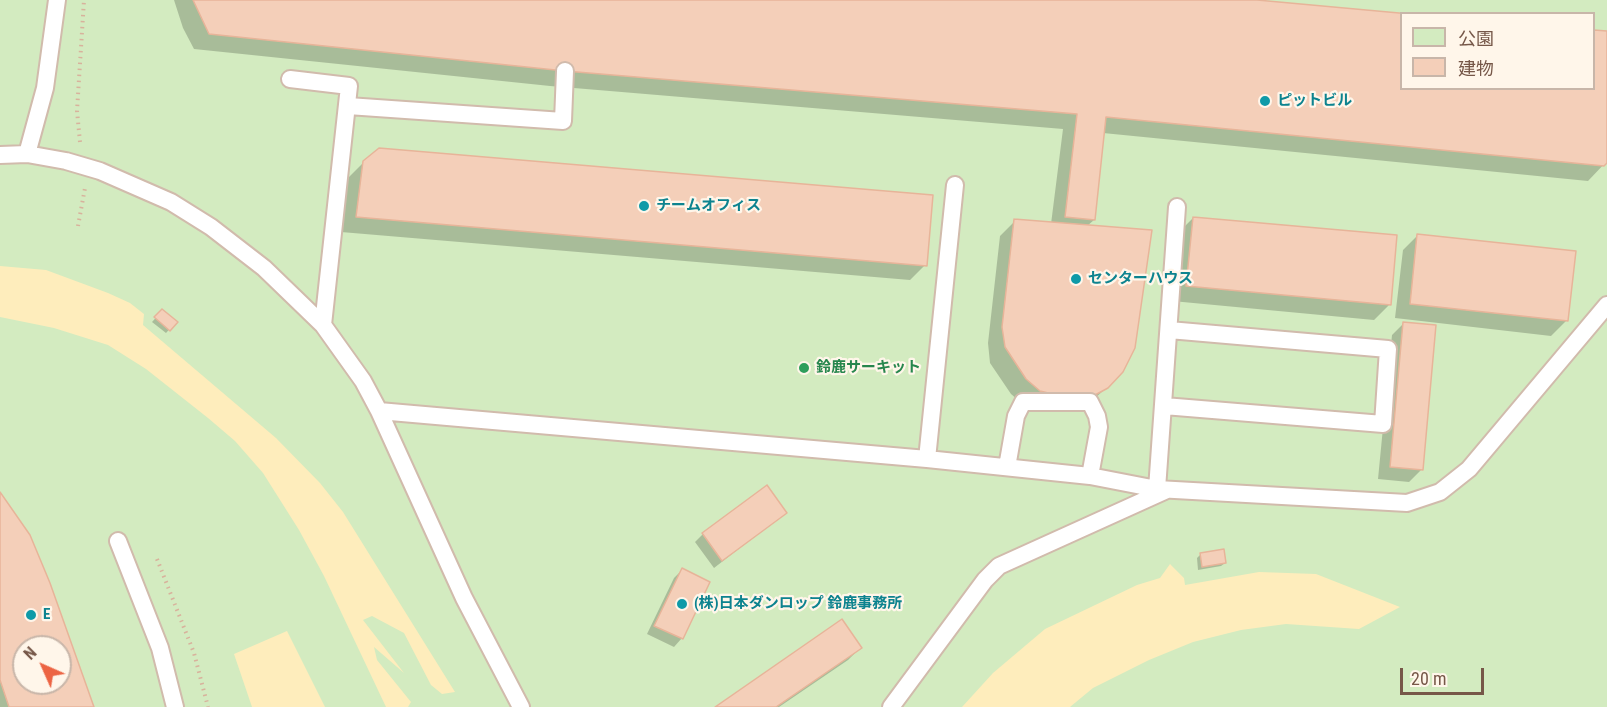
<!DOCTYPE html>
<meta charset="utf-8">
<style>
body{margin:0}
#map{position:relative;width:1607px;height:707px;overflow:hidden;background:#fdf2e2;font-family:"Roboto Condensed","Noto Sans JP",sans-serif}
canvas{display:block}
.legend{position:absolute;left:1400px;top:12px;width:195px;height:78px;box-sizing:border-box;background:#fff6ea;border:2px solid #c8b6a9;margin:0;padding:8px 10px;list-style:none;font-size:18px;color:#765748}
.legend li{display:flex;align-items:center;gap:12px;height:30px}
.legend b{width:30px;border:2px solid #c8b6a9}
.north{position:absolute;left:12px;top:635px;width:60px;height:60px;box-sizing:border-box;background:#fff6ea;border:2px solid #c8b6a9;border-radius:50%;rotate:315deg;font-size:16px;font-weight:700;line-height:24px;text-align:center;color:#765748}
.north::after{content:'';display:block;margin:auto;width:21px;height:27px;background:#ec6443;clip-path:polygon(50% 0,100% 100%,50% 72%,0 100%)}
.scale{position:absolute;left:1400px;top:668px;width:84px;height:27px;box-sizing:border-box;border:3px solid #765748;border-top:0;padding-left:8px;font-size:18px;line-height:21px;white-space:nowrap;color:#765748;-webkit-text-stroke:4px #fff6ea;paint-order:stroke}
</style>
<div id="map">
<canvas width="1607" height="707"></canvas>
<ul class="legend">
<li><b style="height:16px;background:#d3ebc0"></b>公園</li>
<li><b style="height:16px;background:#f4cfb9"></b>建物</li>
</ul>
<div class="north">N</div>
<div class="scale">20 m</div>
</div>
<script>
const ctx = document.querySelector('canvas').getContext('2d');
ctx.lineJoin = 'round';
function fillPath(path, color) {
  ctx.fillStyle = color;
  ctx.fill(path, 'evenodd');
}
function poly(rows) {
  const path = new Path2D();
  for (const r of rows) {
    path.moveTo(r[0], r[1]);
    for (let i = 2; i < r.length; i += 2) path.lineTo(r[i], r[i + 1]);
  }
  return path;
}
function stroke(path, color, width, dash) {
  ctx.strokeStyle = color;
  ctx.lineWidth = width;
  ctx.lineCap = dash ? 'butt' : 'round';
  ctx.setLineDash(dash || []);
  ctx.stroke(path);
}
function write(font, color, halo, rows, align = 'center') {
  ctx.font = font + ' "Roboto Condensed","Noto Sans JP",sans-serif';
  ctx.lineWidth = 4.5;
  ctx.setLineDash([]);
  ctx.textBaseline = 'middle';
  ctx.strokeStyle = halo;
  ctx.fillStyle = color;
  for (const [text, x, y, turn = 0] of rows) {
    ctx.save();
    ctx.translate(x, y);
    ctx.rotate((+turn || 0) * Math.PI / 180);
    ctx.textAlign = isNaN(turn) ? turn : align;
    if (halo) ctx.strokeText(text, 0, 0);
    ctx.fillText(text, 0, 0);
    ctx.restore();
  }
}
const green = poly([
 [0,0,1607,0,1607,707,0,707],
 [1402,14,1594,14,1594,88,1402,88],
 [24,647,60,647,60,683,24,683]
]);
const sand = poly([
 [0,266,46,270,108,293,130,303,144,314,143,325,276,438,320,483,343,512,455,692,442,694,431,685,404,633,372,616,363,620,404,673,374,647,377,660,411,702,408,707,386,707,324,576,299,530,263,473,235,441,208,418,146,369,108,345,54,328,0,317],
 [1170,564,1184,578,1185,585,1259,572,1316,574,1400,607,1359,629,1286,624,1241,630,1193,642,1149,660,1093,688,1070,707,962,707,993,673,1045,629,1137,585,1160,578],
 [287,631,325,707,252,707,234,654]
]);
const shadow = poly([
 [174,0,1240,0,1402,88,1594,88,1594,31,1607,32,1607,161,1588,181,1103,133,1094,220,1087,226,1107,387,1091,402,1078,409,1053,412,1025,406,1011,394,990,363,988,343,1000,236,1015,221,1051,224,1063,129,550,86,194,49,183,28],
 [364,162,925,265,910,280,341,232,348,178],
 [1193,218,1389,305,1374,320,1172,301,1178,233],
 [1418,235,1567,320,1551,336,1395,318,1403,250],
 [162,311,176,322,166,333,152,322],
 [1404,323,1421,470,1409,482,1378,479,1392,335],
 [0,494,93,707,0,707],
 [24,647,60,647,60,683,24,683],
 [785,513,714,568,695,542,703,534],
 [1201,554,1225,563,1221,566,1198,570,1197,558],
 [682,570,708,583,682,638,674,647,647,634,674,578],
 [860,648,848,660,779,707,718,707]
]);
const building = poly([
 [193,0,1257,0,1410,14,1402,14,1402,88,1594,88,1594,30,1607,31,1607,163,1604,166,1106,117,1095,220,1065,217,1077,114,565,71,209,34,193,0],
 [379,148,933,195,927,266,356,217,363,161,379,148],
 [1193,217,1397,235,1391,305,1186,286,1193,217],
 [1014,219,1152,230,1135,348,1123,372,1108,388,1095,395,1069,398,1040,391,1026,379,1005,347,1002,327,1014,219],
 [1417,234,1576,251,1568,321,1410,304,1417,234],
 [162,309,178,322,170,331,154,317,162,309],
 [1403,322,1436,325,1423,470,1390,467,1403,322],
 [767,485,787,513,722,561,702,533,767,485],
 [0,492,30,535,50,583,94,707,9,707,0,680,0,492],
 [24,647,60,647,60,683,24,683,24,647],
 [1224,549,1226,563,1202,567,1200,553,1224,549],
 [682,568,710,582,683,639,654,626,682,568],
 [842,619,862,648,776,707,715,707,842,619]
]);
const path = poly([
 [80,142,77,111,84,0],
 [78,226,85,188],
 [157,559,194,653,208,707]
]);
const service = poly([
 [290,79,349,86,323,325],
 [348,106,563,121,565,71],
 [27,154,45,88,57,0],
 [0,155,27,154,66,161,100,171,171,202,211,227,264,268,323,325,363,381,379,411,464,598,521,707],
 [1164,406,1383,424,1388,349,1169,330],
 [379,411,927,459,1090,476,1157,489,1407,503,1440,492,1469,469,1607,305],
 [927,459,955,185],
 [1007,467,1016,416,1023,402,1090,402,1097,416,1099,427,1090,476],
 [1157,489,1177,207],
 [118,541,160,648,175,707],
 [891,707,985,580,999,566,1167,490]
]);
const markers = [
 [1265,101,6,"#0f9aa8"],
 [644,206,6,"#0f9aa8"],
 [1076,279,6,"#0f9aa8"],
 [804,368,6,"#2e9e5b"],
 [682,604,6,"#0f9aa8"],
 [31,615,6,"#0f9aa8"]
];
const cultureNames = [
 ["ピットビル",1277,101],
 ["チームオフィス",656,206],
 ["センターハウス",1088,279],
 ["(株)日本ダンロップ 鈴鹿事務所",694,604],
 ["E",43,615]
];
const leisureNames = [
 ["鈴鹿サーキット",816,368]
];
fillPath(green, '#d3ebc0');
fillPath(sand, '#feedbc');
fillPath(shadow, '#0003');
fillPath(building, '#f4cfb9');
stroke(building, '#e7b499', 1.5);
stroke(service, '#d1bbac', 20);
stroke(path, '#d8b29c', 4, [1.5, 4.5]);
stroke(service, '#fff', 16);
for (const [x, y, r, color] of markers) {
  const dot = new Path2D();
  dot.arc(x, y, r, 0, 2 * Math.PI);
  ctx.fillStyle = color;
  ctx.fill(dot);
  stroke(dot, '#fff6ea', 2);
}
write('bold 15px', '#0d838f', '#fff6ea', cultureNames, 'left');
write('bold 15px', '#27864d', '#fff6ea', leisureNames, 'left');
</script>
